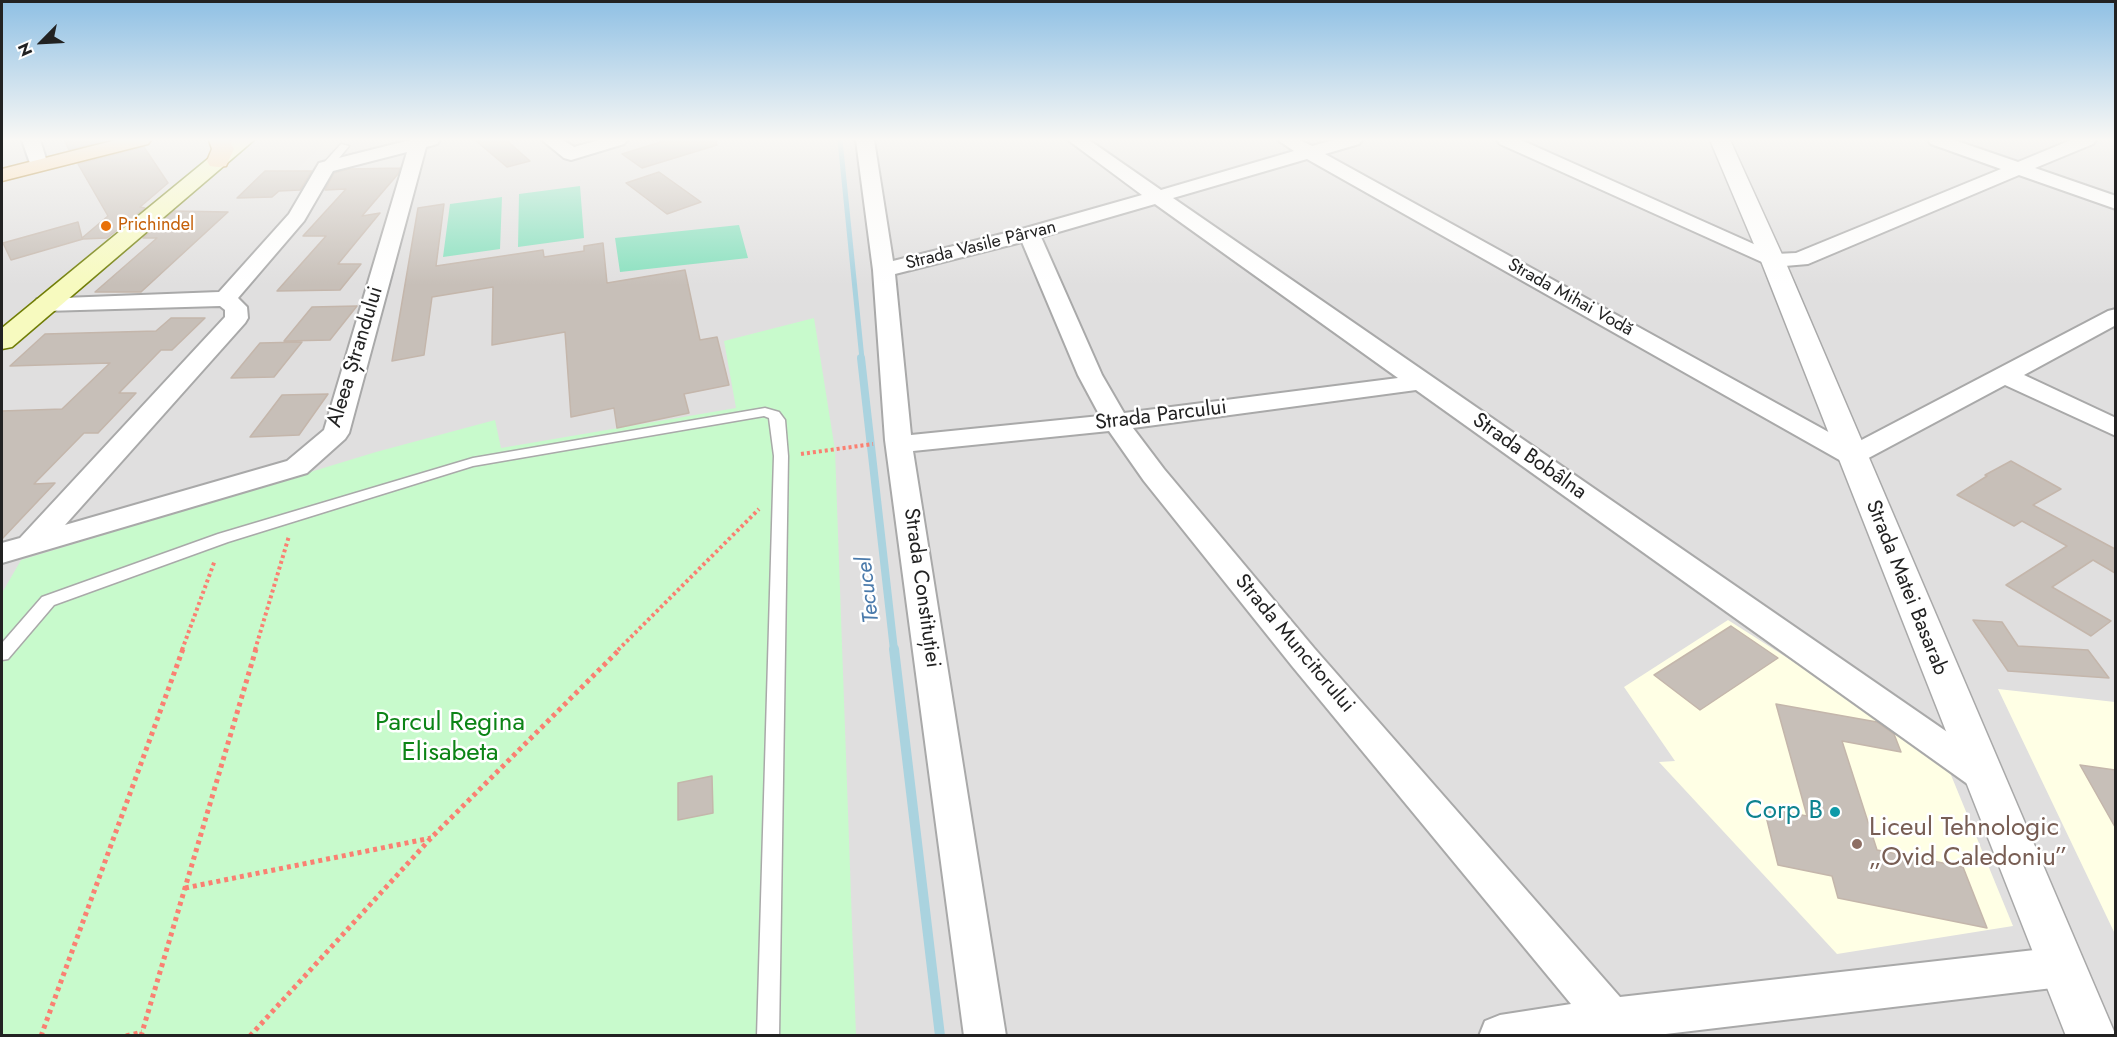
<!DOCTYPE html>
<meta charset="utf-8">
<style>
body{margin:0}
#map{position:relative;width:2117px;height:1037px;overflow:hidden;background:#f2efe9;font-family:Jost,sans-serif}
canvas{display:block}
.frame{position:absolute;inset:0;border:3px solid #222;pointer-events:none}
.north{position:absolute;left:12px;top:12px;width:60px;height:60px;-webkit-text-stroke:4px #fff;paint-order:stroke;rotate:246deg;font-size:16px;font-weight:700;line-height:24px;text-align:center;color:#222}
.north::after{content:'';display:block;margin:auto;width:21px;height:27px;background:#222;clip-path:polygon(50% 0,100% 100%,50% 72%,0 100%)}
</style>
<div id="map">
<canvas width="2117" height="1037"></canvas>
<div class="frame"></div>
<div class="north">N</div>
</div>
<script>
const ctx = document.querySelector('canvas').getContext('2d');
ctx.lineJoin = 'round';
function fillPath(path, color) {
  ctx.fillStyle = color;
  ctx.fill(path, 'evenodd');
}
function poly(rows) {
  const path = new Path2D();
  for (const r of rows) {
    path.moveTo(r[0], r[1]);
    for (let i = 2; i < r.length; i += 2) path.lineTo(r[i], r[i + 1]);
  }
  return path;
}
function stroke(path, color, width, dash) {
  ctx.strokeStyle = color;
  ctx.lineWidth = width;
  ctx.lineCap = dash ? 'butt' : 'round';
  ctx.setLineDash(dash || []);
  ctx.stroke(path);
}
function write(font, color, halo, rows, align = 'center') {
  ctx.font = font + ' Jost,sans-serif';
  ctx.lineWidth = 5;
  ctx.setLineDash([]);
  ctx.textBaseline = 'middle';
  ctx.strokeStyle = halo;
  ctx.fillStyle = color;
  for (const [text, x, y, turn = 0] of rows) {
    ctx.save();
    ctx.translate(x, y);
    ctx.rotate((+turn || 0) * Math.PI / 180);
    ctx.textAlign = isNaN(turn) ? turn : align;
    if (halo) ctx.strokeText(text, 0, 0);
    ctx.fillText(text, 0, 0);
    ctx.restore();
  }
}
const residential = poly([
 [2,140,2115,140,2115,1035,2,1035]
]);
const education = poly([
 [1728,620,1944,758,2013,926,1837,954,1659,762,1675,761,1624,687],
 [1998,689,2115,702,2115,934]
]);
const park = poly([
 [814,318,835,450,856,1035,2,1035,2,593,21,560,376,452,495,420,501,448,736,408,724,341]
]);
const pitch = poly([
 [580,186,584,238,518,247,519,194],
 [502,197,500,249,443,257,450,204],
 [739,225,748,258,620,272,615,238]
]);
const parking = poly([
 [325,143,340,143,311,170,296,170]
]);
const streamFar2 = poly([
 [840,140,862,359]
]);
const streamFar1 = poly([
 [861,358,894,650]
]);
const stream = poly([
 [894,649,940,1036]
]);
const building = poly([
 [64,140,107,140,69,150,64,140],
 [475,140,506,140,530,161,507,167,475,140],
 [667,140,716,140,717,145,642,168,622,154,667,140],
 [144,147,168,183,140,207,145,208,107,238,83,239,11,260,3,243,78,222,82,238,108,216,78,164,144,147],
 [400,168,398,174,362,216,380,213,338,264,361,264,340,290,277,291,326,236,303,236,346,189,325,190,334,173,349,169,400,168],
 [265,171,312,171,300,190,279,191,272,197,237,198,265,171],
 [659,172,701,202,667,214,626,183,659,172],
 [444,204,436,266,543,250,544,257,584,251,584,246,603,243,607,283,685,270,700,340,717,337,729,385,684,394,689,413,617,428,614,408,571,417,565,332,492,345,493,287,432,297,424,355,392,361,418,208,444,204],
 [174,211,228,212,141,292,95,292,157,238,143,238,174,211],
 [357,306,330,340,284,341,312,307,357,306],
 [171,318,205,318,172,350,161,350,119,393,136,393,98,433,84,433,34,484,55,483,2,539,2,411,62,409,110,363,10,366,45,334,156,331,171,318],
 [302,342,274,377,231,378,260,343,302,342],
 [328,394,299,435,250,437,282,395,328,394],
 [2011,461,2061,489,2033,505,2115,549,2115,573,2093,560,2052,587,2111,621,2091,636,2006,585,2067,546,2022,521,2014,526,1957,495,1987,476,1985,475,2011,461],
 [1973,620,2002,622,2018,646,2088,650,2109,678,2008,671,1973,620],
 [1731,626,1778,658,1700,710,1654,675,1731,626],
 [1776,704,1877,722,1894,734,1901,752,1842,741,1877,850,1963,867,1987,928,1838,898,1832,876,1778,865,1764,808,1807,816,1776,704],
 [2080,765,2115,770,2115,827,2080,765],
 [712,776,713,813,678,820,678,783,712,776]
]);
const pathFar1 = poly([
 [801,454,873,444],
 [182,650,215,560],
 [255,650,289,536],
 [618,650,759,509]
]);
const path = poly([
 [185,888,431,838],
 [41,1036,183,649],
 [126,1036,142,1032],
 [141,1036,256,649],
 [250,1036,431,838,620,649]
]);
const service = poly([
 [341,144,349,146,330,169,322,169,322,165,341,144],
 [765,408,779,412,785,420,788,456,779,1036,757,1036,774,456,769,418,764,416,473,466,228,542,54,605,8,659,2,660,2,643,42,597,218,534,473,458,765,408]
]);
const minor = poly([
 [22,140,40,140,48,165,46,169,32,169,22,140],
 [410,140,440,140,437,144,426,147,349,433,345,439,307,473,2,563,2,543,20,538,225,317,225,310,220,306,45,311,37,309,34,304,37,299,219,292,289,214,319,163,410,140],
 [407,152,324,430,287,461,65,525,245,323,248,318,247,307,238,298,304,221,333,171,407,152],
 [542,140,563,140,574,147,599,140,627,140,624,144,571,160,564,158,542,140],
 [856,140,874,140,893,261,1022,229,1142,195,1068,140,1089,140,1161,190,1294,151,1278,140,1300,140,1312,146,1333,140,1362,140,1359,144,1325,154,1852,445,2108,311,2116,309,2116,325,2024,375,2116,418,2116,436,2005,385,1861,462,1852,464,1843,462,1307,159,1173,198,1995,765,2000,775,1995,785,1982,790,1969,785,1416,390,1133,428,1164,469,1314,648,1620,997,2061,947,2075,953,2081,967,2075,981,2061,987,1649,1036,1479,1036,1485,1021,1500,1015,1571,1004,1292,666,1144,481,1109,431,913,451,1006,1036,964,1036,885,440,873,270,856,140],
 [1155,204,1398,378,1124,413,1102,375,1041,237,1155,204],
 [1022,242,1078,375,1100,416,911,435,895,274,1022,242],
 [1497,140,1521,140,1776,254,1796,253,2001,169,1931,144,1928,140,1954,140,2018,162,2071,140,2096,140,2093,144,2035,168,2116,196,2116,209,2019,175,1808,264,1773,267,1500,144,1497,140]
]);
const tertiary = poly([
 [1710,140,1730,140,1785,261,2116,1036,2066,1036,1761,261,1710,140]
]);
const secondary = poly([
 [231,140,254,140,12,347,2,349,2,328,231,140]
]);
const primary = poly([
 [116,140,151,140,148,144,2,181,2,169,116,140],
 [209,140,229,140,234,149,226,166,218,167,210,166,207,161,212,149,209,140]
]);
const markers = [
 [106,226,6,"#e8710a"],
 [1835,812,6,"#0f9aa8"],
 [1857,844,6,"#8d6e63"]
];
const farFoodnames = [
 ["Prichindel",118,226]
];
const farStreetnames = [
 ["Strada Vasile Pârvan",981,246,-14],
 ["Strada Mihai Vodă",1570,298,29]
];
const streetNames = [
 ["Aleea Ștrandului",356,357,-73],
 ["Strada Parcului",1161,416,-7],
 ["Strada Bobâlna",1529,457,35],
 ["Strada Constituției",921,588,82],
 ["Strada Matei Basarab",1906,588,68],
 ["Strada Muncitorului",1294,644,50]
];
const waterNames = [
 ["Tecucel",869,590,-97]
];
const nearParknames = [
 ["Parcul Regina",450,724],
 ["Elisabeta",450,754]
];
const nearCulturenames = [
 ["Corp B",1823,812]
];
const nearEducationnames = [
 ["Liceul Tehnologic",1869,829],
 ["„Ovid Caledoniu”",1869,859]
];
fillPath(residential, '#e0dfdf');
fillPath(education, '#ffffe5');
fillPath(park, '#c8facc');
fillPath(pitch, '#88e0be');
fillPath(parking, '#e2e2e2');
stroke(streamFar2, '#aad3df', 5);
stroke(streamFar1, '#aad3df', 8);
stroke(stream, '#aad3df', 10);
fillPath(building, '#c7bfb8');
stroke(building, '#c4b6ab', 1.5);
stroke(service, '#a9a9a9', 3);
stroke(minor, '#a9a9a9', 4);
stroke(tertiary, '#a9a9a9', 3);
stroke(secondary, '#707d05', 3);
stroke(primary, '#a06b00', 3);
stroke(pathFar1, '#fa8072', 4, [3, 3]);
stroke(path, '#fa8072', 5, [4, 4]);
fillPath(service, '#fff');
fillPath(minor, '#fff');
fillPath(tertiary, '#fff');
fillPath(secondary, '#f7fabf');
fillPath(primary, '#fcd6a4');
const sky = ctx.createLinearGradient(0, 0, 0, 285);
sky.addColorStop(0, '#8fc0e4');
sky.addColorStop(0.49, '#f9f8f5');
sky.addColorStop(1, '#f9f8f500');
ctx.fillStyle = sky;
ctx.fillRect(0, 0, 2117, 285);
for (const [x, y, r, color] of markers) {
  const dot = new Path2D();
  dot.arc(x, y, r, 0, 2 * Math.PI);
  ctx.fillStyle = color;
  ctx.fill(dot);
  stroke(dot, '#fff', 2);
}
write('18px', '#c56008', '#fff', farFoodnames, 'left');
write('18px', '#222', '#fff', farStreetnames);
write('21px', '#222', '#fff', streetNames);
write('italic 22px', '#4a7aab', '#fff', waterNames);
write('26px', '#0c8416', '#fff', nearParknames);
write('26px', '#0d838f', '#fff', nearCulturenames, 'right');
write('26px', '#785e54', '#fff', nearEducationnames, 'left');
</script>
